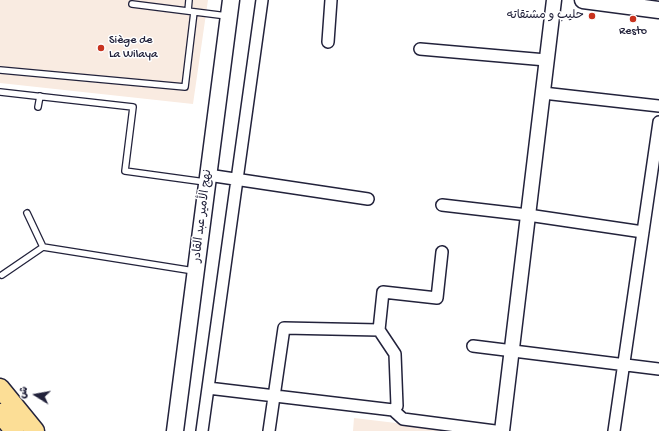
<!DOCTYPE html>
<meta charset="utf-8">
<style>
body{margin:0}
#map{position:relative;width:659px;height:431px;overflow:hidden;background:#fff;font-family:"Gochi Hand","Playpen Sans Arabic",sans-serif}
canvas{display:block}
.north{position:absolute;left:16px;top:375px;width:40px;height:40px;-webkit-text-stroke:3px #fff;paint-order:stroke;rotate:281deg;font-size:11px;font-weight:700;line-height:16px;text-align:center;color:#22223b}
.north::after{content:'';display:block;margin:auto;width:14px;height:18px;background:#22223b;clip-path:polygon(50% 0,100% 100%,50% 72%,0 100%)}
</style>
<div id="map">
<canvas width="659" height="431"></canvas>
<div class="north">ش</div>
</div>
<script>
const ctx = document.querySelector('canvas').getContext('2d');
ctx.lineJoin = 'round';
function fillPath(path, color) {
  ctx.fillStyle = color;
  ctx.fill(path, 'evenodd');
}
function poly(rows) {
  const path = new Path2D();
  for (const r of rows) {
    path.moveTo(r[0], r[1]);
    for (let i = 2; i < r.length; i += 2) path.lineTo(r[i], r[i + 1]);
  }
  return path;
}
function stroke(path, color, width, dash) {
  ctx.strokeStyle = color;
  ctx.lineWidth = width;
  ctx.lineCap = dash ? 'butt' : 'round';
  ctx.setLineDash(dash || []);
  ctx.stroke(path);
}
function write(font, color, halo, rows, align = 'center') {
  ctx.font = font + ' "Gochi Hand","Playpen Sans Arabic",sans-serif';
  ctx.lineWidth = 3;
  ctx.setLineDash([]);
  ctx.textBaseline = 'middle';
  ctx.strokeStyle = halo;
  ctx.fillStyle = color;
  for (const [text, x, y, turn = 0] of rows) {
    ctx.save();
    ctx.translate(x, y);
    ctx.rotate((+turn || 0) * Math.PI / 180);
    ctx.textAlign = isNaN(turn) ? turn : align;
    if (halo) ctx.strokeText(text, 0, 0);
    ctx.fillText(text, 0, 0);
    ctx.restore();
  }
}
const built = poly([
 [0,0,208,0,193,104,0,83],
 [354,418,463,431,353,431]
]);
const service = poly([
 [132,4,227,16],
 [188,11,189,0],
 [0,70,185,87,194,12],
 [0,92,133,107,125,171,205,182],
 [38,107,40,96],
 [27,213,43,247],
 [2,275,43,247,194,271]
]);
const minor = poly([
 [328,42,331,0],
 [420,49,546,60],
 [543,93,659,106],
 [208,175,368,199],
 [442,205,528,215,643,232],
 [473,346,659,369],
 [208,388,393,410,403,419,495,431],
 [393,410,397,406,395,354,379,330,383,292,437,298,442,252],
 [202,431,262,0],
 [269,431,284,328,379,330],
 [614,431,659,122]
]);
const tertiary = poly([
 [502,431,554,0]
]);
const secondary = poly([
 [583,0,659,10],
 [175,431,231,0]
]);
const primary = poly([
 [0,388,35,431],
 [0,413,14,431]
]);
const markers = [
 [592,16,4,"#c8321e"],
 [633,19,4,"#c8321e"],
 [101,48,4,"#c8321e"]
];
const poiNames = [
 ["حليب و مشتقاته",584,16],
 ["Resto",633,32,"center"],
 ["Siège de",109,41,"left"],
 ["La Wilaya",109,55,"left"]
];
const streetNames = [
 ["نهج الأمير عبد القادر",203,216,-83]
];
fillPath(built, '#f9ebe1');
stroke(service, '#22223b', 8);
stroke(minor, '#22223b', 14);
stroke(tertiary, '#22223b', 17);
stroke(secondary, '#22223b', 19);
stroke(primary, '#22223b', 21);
stroke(service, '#fff', 5.5);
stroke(minor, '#fff', 11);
stroke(tertiary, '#fff', 14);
stroke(secondary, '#fff', 16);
stroke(primary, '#fcde96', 18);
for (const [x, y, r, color] of markers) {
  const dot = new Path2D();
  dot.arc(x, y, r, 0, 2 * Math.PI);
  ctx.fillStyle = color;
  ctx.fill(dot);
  stroke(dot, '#fff', 1.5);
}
write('12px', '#22223b', '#fff', poiNames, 'right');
write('12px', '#22223b', '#fff', streetNames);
</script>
